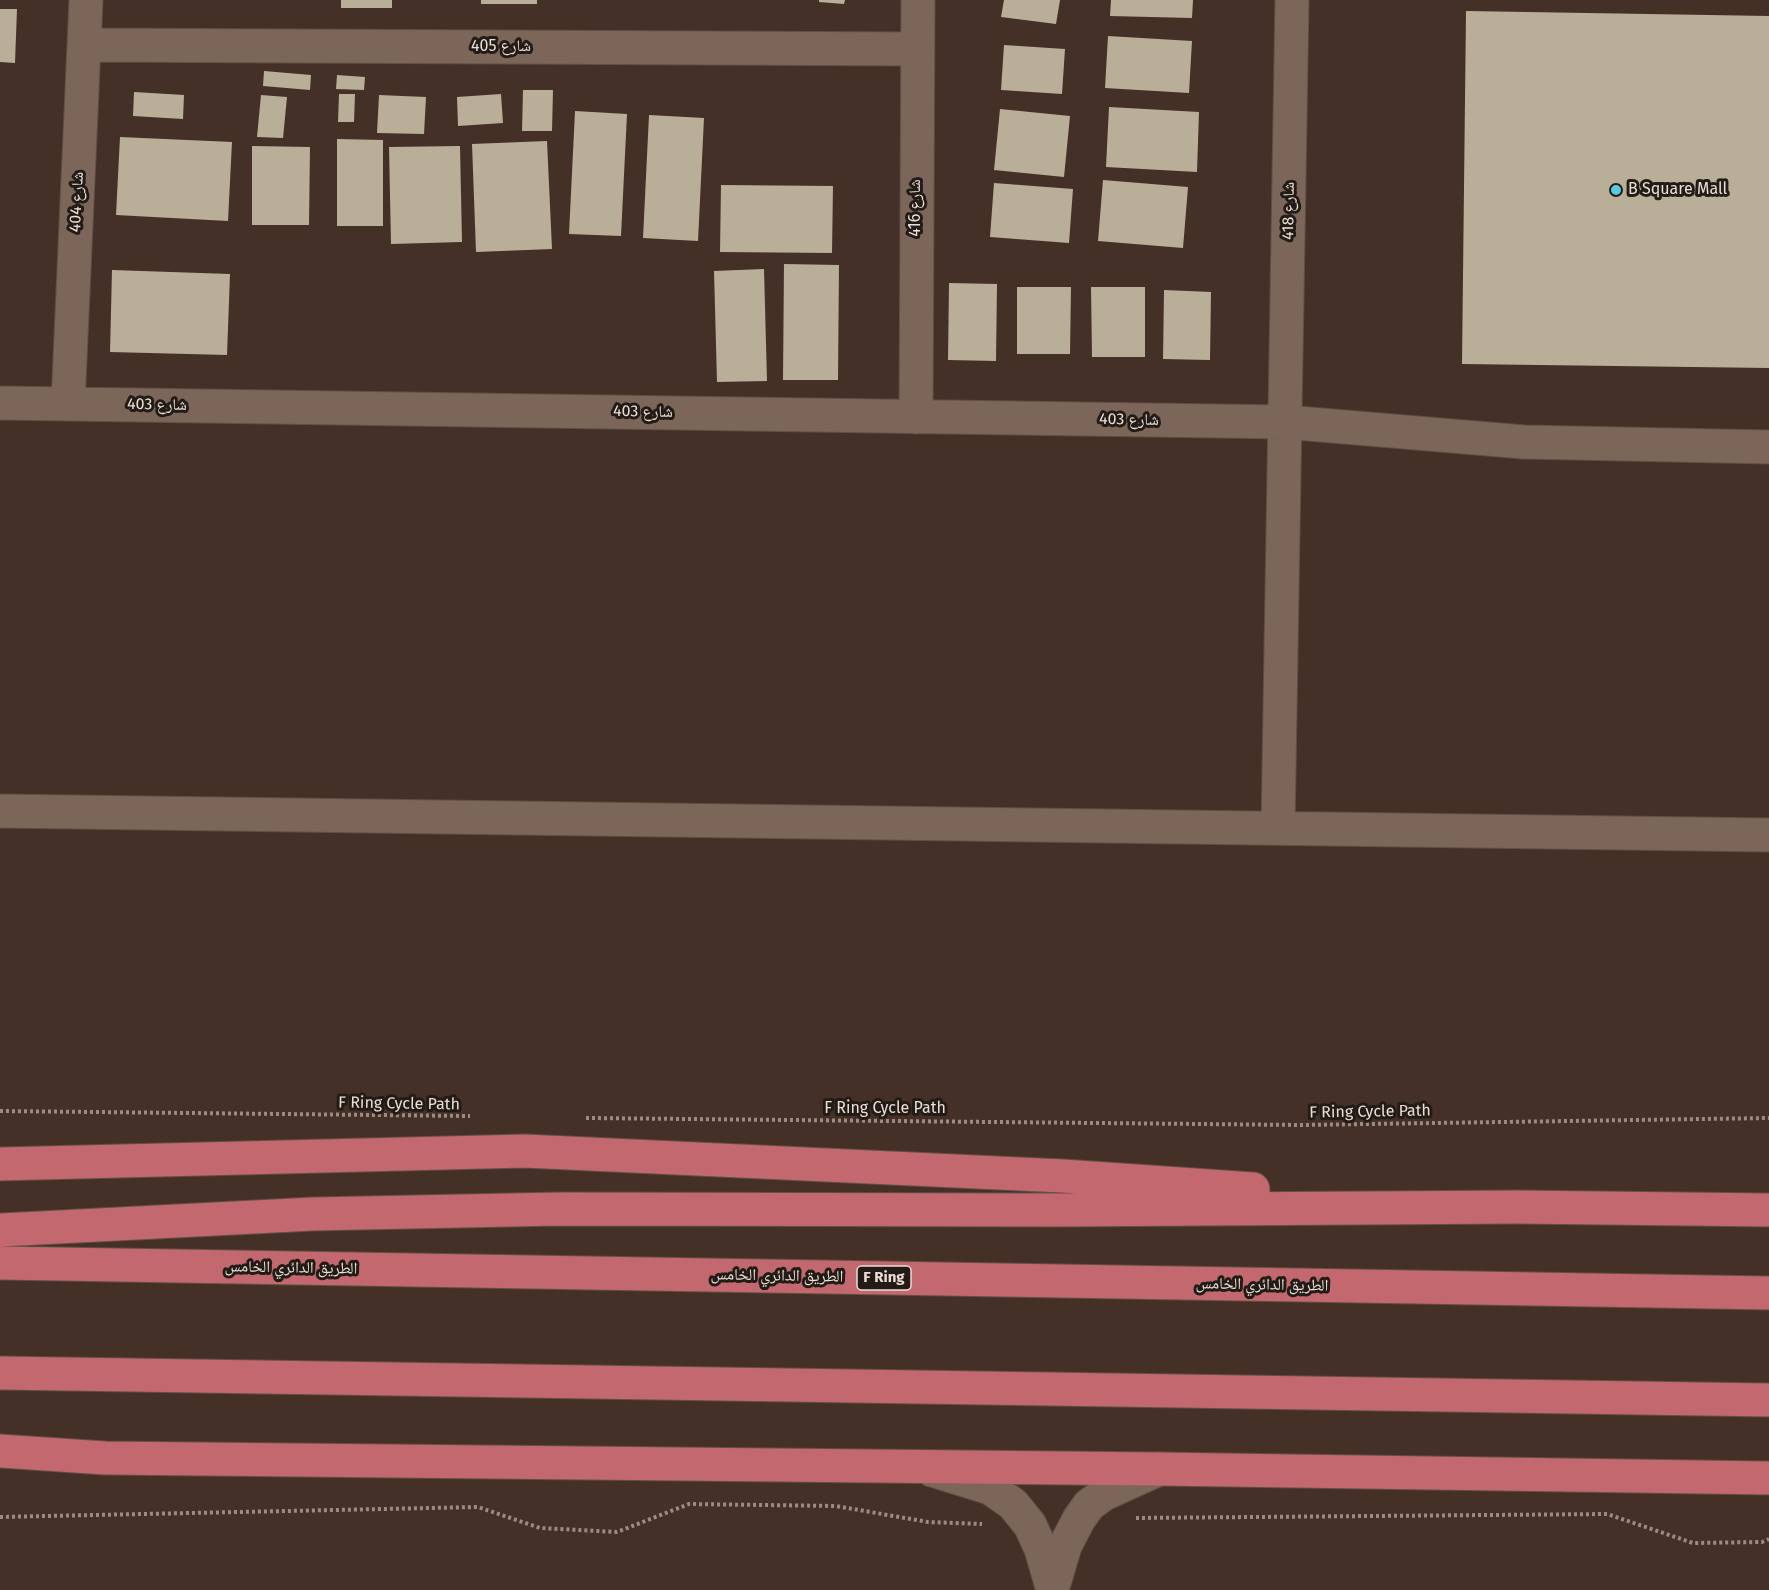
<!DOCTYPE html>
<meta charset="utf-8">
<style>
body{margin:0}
canvas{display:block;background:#443026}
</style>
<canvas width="1769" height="1590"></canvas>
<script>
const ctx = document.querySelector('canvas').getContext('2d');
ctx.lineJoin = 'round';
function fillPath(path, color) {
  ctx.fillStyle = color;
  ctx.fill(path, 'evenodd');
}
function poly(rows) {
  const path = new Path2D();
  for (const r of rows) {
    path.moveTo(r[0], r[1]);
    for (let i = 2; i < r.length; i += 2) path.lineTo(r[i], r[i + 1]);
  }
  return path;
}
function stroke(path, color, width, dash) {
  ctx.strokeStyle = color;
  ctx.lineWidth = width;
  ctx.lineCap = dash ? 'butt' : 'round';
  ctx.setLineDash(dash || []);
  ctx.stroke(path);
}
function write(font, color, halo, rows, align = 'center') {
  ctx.font = font + ' "Fira Sans","Noto Naskh Arabic",sans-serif';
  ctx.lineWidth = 6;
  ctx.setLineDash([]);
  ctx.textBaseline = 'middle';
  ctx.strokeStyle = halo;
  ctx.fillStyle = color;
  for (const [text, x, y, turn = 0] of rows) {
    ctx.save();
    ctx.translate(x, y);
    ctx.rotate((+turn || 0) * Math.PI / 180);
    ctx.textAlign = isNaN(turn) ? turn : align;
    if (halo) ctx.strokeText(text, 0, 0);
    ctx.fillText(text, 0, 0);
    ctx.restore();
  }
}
const building = poly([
 [341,0,392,0,392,8,341,8],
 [481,0,537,0,537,4,481,4],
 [819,0,845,0,844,4,819,2],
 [1004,0,1060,0,1056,24,1001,17],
 [1111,0,1193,0,1192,18,1110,16],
 [0,9,17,9,15,63,0,62],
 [1466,11,1769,16,1769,368,1462,364],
 [1108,36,1192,41,1189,93,1105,88],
 [1004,45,1065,49,1062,94,1001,90],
 [264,71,311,75,310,90,263,86],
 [337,75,365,77,364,90,336,89],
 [523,90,553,90,552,131,522,131],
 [134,92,184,95,183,119,133,116],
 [339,94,355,94,354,122,338,122],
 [501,94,503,123,458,126,457,97],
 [261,95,287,97,283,138,257,137],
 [379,95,426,97,424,134,377,133],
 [1109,107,1199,112,1197,172,1106,167],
 [1000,109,1070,116,1064,177,994,170],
 [575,111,627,114,621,236,569,234],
 [649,115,704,118,698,241,643,238],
 [120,137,232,142,228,221,116,215],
 [337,139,383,140,383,226,337,226],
 [547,141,552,249,476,252,472,144],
 [252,146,310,147,309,225,252,225],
 [460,146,462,242,391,244,389,147],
 [1103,180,1188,187,1183,248,1098,241],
 [994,183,1073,189,1069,243,990,237],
 [721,185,833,186,832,253,720,252],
 [784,264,839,265,838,380,783,380],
 [764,269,767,381,717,382,714,271],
 [112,270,230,274,227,355,110,352],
 [949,283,997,284,996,361,948,360],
 [1017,287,1071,287,1070,354,1017,354],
 [1091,287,1145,287,1145,357,1092,357],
 [1164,290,1211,292,1210,360,1163,359]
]);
const path = poly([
 [0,1111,470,1116],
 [586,1118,1301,1125,1769,1118],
 [0,1517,478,1507,540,1528,617,1532,689,1504,836,1506,928,1522,982,1524],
 [1136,1518,1607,1514,1693,1543,1762,1542,1769,1539]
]);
const minor = poly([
 [85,45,917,49],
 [0,403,1285,422,1524,442,1769,447],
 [68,404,86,0],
 [916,417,918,0],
 [0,811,1769,835],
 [1278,828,1292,0],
 [932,1470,990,1488,1013,1504,1030,1525,1041,1549,1052,1587],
 [1052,1590,1065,1546,1079,1519,1089,1505,1104,1494,1159,1469]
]);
const highway = poly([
 [0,1164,525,1151,1063,1176,1253,1189],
 [0,1230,313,1214,560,1209,1061,1210,1518,1207,1769,1210],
 [0,1263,1769,1293],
 [0,1373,1769,1400],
 [0,1451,105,1458,1159,1469,1769,1478]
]);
const markers = [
 [1616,190,6,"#59c8e4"]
];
const shields = [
 [884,1278,54]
];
const shieldNames = [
 ["F Ring",884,1278]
];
const streetNames = [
 ["شارع 405",501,47],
 ["شارع 404",77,202,-87],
 ["شارع 416",916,208,-90],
 ["شارع 418",1289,211,-89],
 ["شارع 403",157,405,1],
 ["شارع 403",643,412,1],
 ["شارع 403",1129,420,1],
 ["F Ring Cycle Path",399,1104,1],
 ["F Ring Cycle Path",885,1109],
 ["F Ring Cycle Path",1370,1112,-1],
 ["الطريق الدائري الخامس",291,1268,1],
 ["الطريق الدائري الخامس",777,1276,1],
 ["الطريق الدائري الخامس",1262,1285,1]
];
const poiNames = [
 ["B Square Mall",1628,190]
];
fillPath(building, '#b9ae97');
stroke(minor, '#604f46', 35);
stroke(highway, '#604f46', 35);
stroke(path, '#9c8b83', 4, [3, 3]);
stroke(minor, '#7c665a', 33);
stroke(highway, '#c2686e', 33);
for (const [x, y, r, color] of markers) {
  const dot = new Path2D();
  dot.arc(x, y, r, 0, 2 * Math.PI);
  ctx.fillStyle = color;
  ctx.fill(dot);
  stroke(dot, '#231b16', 2);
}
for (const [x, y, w] of shields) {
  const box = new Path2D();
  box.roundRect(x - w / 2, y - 12, w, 24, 4.5);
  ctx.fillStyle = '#231b16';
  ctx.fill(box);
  stroke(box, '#eaddd6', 1.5);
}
write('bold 15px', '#eaddd6', null, shieldNames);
write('16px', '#eaddd6', '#231b16', streetNames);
write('16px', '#eaddd6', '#231b16', poiNames, 'left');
</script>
